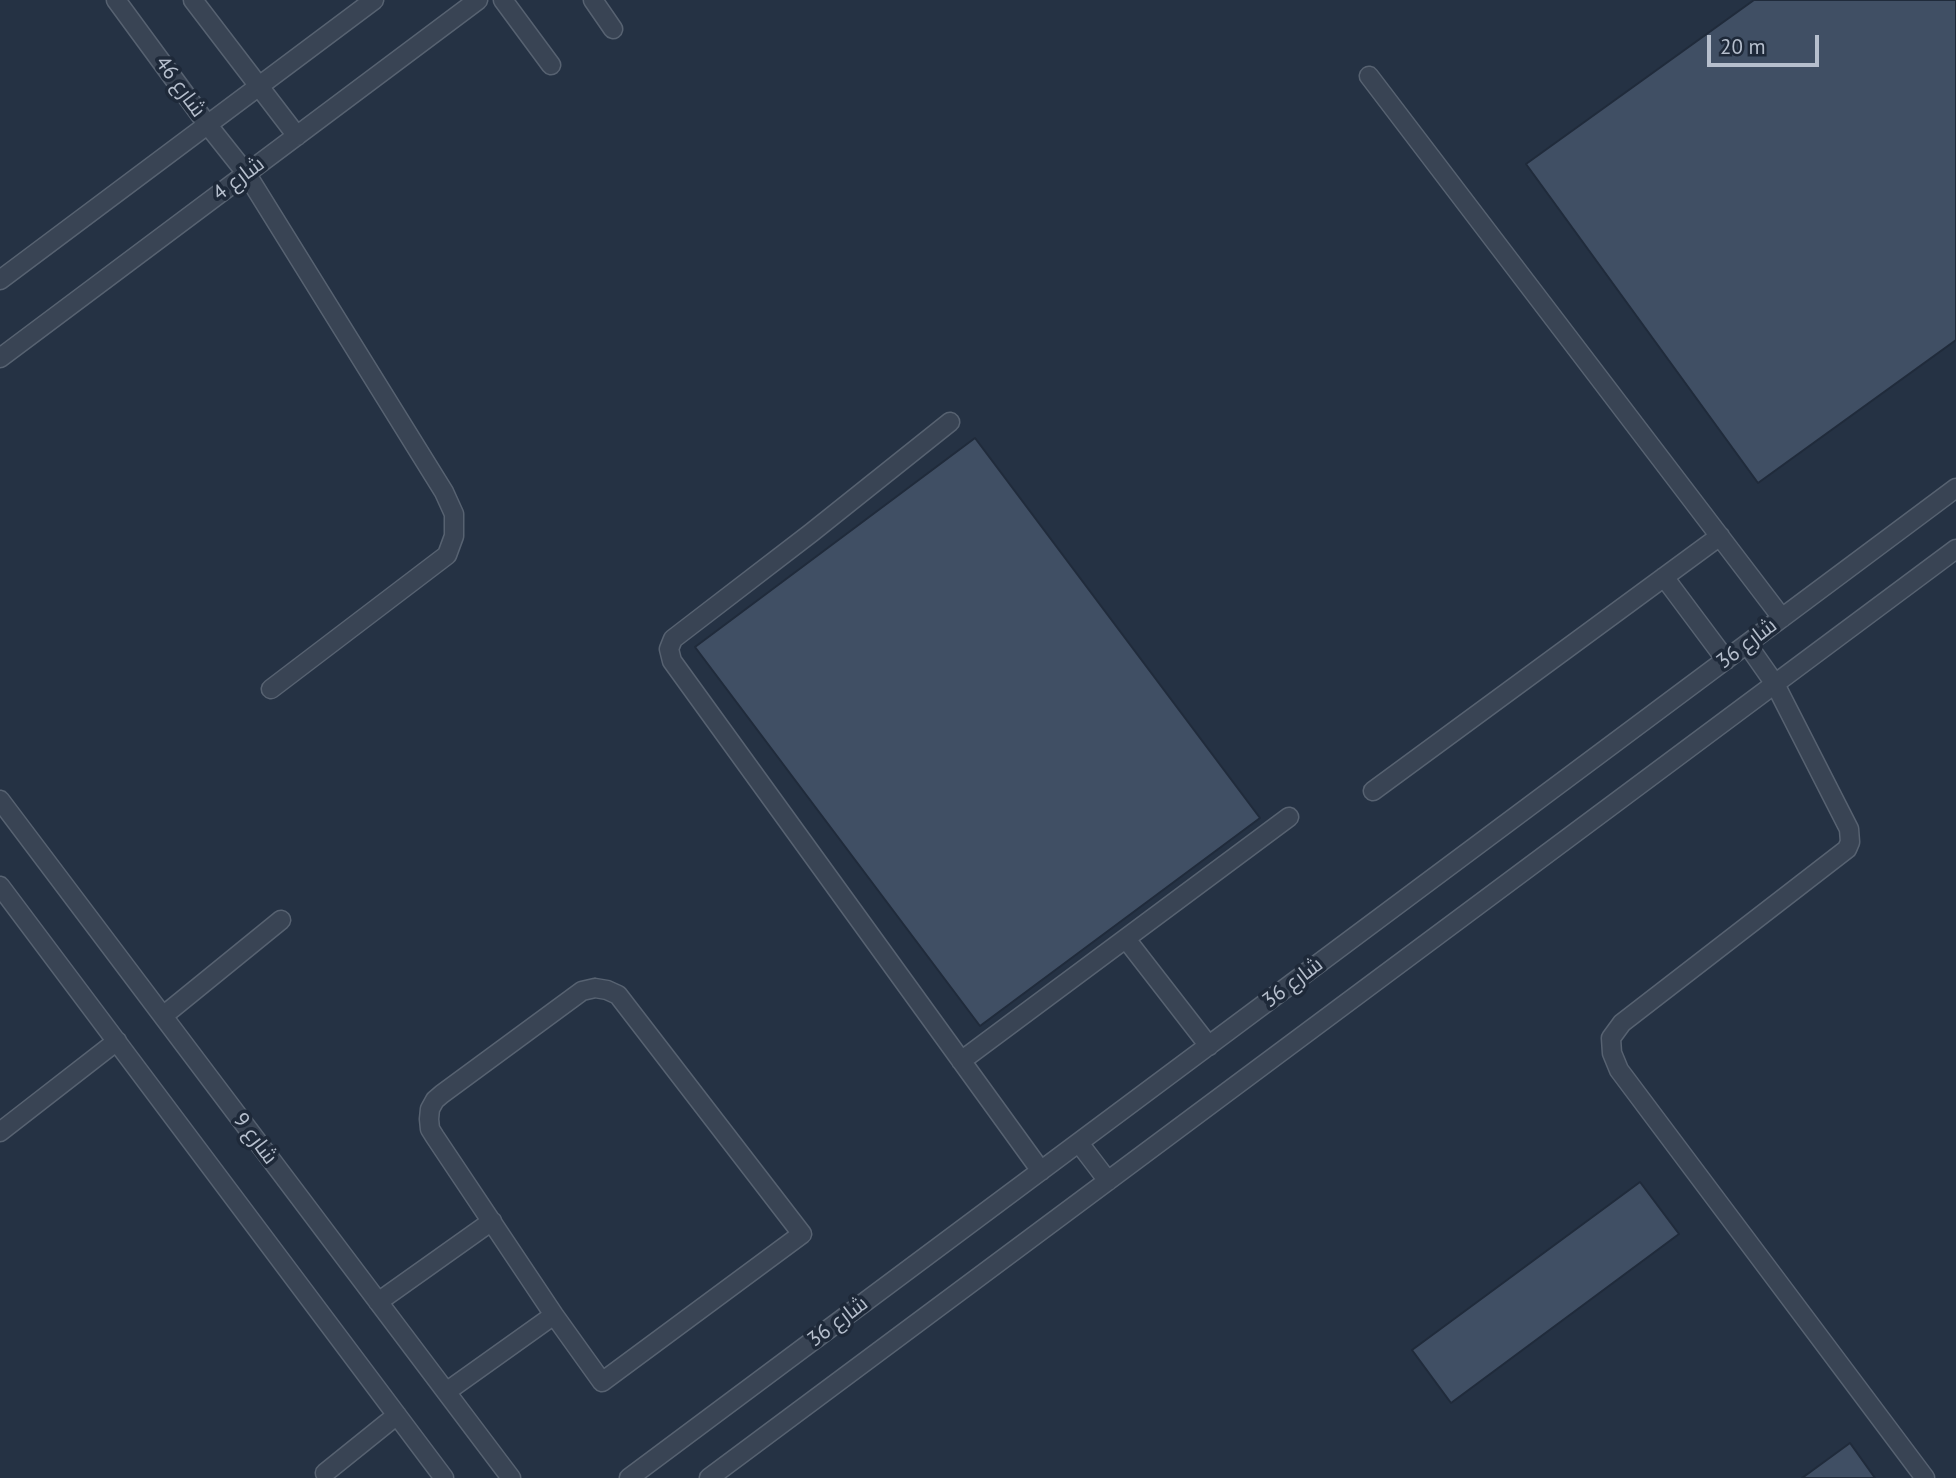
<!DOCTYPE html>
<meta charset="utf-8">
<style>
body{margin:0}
#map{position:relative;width:1956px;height:1478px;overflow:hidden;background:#253244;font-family:"PT Sans",sans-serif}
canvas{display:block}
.scale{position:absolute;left:1707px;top:35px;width:112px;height:32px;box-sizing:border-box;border:4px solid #b6bfcd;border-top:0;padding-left:9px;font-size:21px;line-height:24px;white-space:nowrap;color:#b6bfcd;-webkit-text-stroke:5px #1e2939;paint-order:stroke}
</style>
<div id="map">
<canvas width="1956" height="1478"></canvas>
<div class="scale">20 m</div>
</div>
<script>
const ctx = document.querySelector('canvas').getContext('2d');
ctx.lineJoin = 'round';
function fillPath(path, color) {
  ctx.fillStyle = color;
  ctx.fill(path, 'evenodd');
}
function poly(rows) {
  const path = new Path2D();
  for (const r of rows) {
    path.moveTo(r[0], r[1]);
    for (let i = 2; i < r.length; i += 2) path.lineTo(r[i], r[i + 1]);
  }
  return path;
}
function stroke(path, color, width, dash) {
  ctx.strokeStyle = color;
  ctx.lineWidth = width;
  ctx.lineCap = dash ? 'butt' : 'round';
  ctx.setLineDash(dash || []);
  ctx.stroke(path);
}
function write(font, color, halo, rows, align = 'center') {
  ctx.font = font + ' "PT Sans",Cairo,sans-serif';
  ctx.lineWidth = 7;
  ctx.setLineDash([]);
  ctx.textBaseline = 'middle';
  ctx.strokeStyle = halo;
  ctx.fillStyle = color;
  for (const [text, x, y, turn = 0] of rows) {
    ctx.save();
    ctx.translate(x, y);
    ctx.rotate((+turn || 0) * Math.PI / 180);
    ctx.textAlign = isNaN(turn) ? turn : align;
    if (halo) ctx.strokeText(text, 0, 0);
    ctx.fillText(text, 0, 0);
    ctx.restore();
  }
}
const building = poly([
 [1754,0,1956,0,1956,340,1758,483,1526,164,1754,0],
 [975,438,1260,818,980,1026,695,647,975,438],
 [1640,1182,1679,1234,1451,1403,1412,1350,1640,1182],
 [1850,1443,1875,1478,1802,1478,1850,1443]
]);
const service = poly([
 [116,0,207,124,246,173,444,492,454,514,454,536,447,555,271,689],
 [193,0,297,136],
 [503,0,551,65],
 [593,0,613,29],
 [1369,76,1782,618],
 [0,280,374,0],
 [0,358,478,0],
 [950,422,811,533,673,639,669,649,672,661,1041,1171],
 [1664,577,1726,660],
 [1747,644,1775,684,1849,829,1850,842,1847,849,1622,1023,1611,1038,1612,1053,1619,1070,1925,1478],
 [1373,791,1720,536],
 [0,800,511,1478],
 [0,886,444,1478],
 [1126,939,1209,1046],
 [595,988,607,990,618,995,802,1234,602,1382,554,1315,435,1137,430,1129,429,1119,430,1109,435,1100,442,1094,582,991,595,988],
 [163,1016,281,920],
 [961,1061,1289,817],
 [0,1132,117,1041],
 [1079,1143,1108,1181],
 [378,1302,492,1221],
 [446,1392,554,1315],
 [325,1473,397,1415],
 [629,1478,1956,488],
 [709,1478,1956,549]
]);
const streetNames = [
 ["شارع 46",180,87,54],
 ["شارع 4",239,179,-37],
 ["شارع 36",1747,644,-37],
 ["شارع 36",1293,983,-37],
 ["شارع 9",255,1139,53],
 ["شارع 36",838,1322,-37]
];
fillPath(building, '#404f64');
stroke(building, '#202b3b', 2);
stroke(service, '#576271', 21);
stroke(service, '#394454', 18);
write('21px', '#b6bfcd', '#1e2939', streetNames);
</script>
